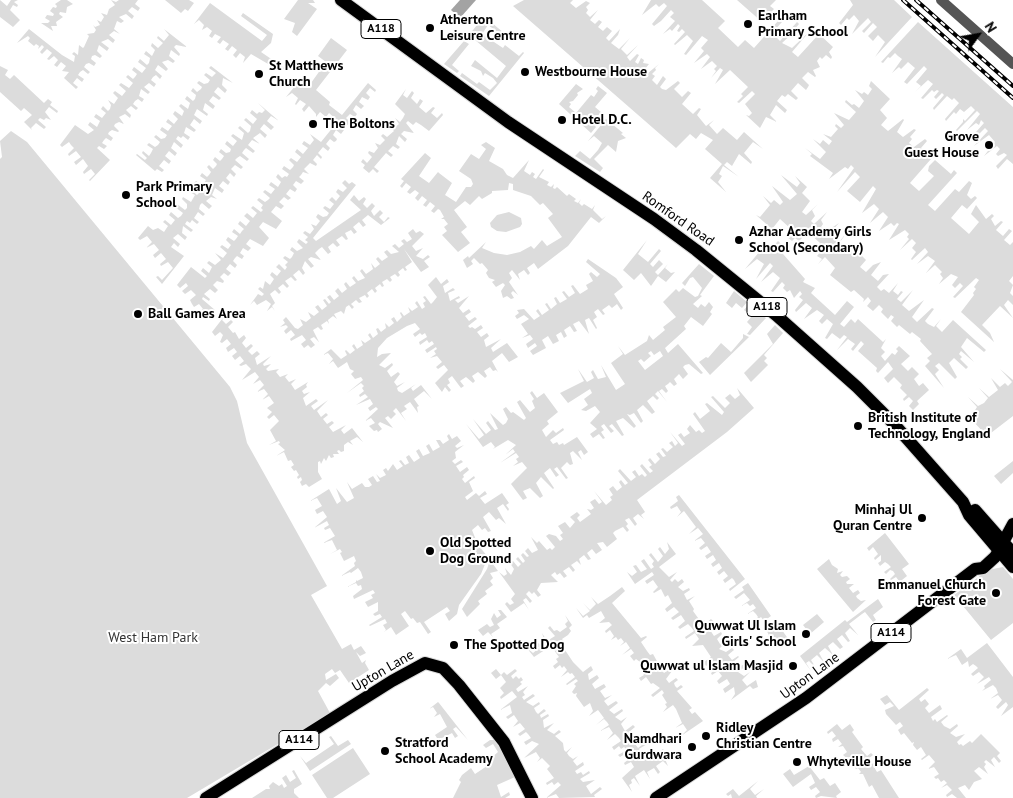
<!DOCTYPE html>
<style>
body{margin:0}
#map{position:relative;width:1013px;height:798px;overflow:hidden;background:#fff;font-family:"PT Sans",sans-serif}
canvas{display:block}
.north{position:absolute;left:953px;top:10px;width:50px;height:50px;-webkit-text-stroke:4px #fff;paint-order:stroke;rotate:58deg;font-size:14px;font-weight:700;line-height:20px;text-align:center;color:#000}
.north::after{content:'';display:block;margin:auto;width:18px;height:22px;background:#000;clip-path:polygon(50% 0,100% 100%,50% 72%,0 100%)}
</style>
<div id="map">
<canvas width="1013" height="798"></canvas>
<div class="north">N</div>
</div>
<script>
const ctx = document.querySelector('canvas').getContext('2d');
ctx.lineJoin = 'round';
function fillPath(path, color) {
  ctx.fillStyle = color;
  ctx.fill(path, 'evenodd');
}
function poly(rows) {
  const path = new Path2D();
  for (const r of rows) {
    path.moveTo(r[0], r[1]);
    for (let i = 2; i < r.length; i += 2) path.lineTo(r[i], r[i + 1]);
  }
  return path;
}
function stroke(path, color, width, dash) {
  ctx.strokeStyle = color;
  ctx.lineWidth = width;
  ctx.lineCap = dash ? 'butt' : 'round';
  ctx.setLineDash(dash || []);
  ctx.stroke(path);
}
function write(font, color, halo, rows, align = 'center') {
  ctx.font = font + ' "PT Sans",sans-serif';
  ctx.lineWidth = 4;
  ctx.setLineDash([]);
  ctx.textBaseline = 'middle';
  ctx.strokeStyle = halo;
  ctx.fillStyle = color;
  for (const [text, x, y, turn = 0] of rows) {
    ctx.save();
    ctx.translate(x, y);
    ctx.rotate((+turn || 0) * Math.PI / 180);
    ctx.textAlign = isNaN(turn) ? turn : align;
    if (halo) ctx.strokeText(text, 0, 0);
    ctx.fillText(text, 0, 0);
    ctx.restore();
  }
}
const green = poly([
 [0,0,7,6,11,0,18,0,14,2,18,5,17,7,13,5,10,10,20,20,13,27,0,17],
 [61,0,67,0,73,4,67,7,66,13,60,12,59,14,63,17,56,22,57,26,51,26,53,31,41,23,48,23,50,21,45,18,47,15,53,16,54,14,50,11,53,7,56,8,57,6,55,4],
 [111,0,116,2,119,0,138,0,135,4,140,8,138,11,132,7,128,11,134,16,132,19,126,14,119,17,124,21,121,23,117,21,114,29,120,34,114,31,109,35,115,40,113,43,108,39,101,42,109,48,107,51,99,45,97,51,102,56,100,58,95,55,92,56,91,59,96,63,94,66,89,63,86,64,84,67,90,72,88,74,83,70,80,72,78,75,84,79,82,82,77,78,73,83,78,87,76,89,64,78,69,72,62,71,66,66,61,62,57,67,54,65,58,60,54,56,49,60,47,59,52,53,47,49,42,54,40,52,44,47,42,45,38,49,39,46,36,44,34,46,28,41,30,38,28,36,17,43,29,29,62,55,74,62,75,56,72,54,74,52,78,55,79,45,83,48,84,47,89,36,87,34,94,33,96,30,93,25,95,27,100,25,97,20,101,22,104,17,101,13,107,15,109,9,115,5],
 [165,0,189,0,194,3,188,11,185,9,181,13],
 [298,0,313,0,315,3,308,3,317,9,297,36,292,32,295,23,284,19],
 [524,0,573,0,570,3,576,8,586,1,590,3,586,7,588,10,586,13,590,17,598,10,590,20,595,24,599,20,602,22,598,27,603,31,607,27,612,31,606,38,609,41,620,29,618,35,611,43,619,49,630,38,621,49,627,55,638,45,627,57,630,61,637,54,639,55,635,62,638,64,641,58,644,60,643,63,649,64,645,69,648,73,659,64,655,68,656,70,652,74,655,76,652,80,657,85,663,76,666,79,660,87,662,89,666,90,678,81,680,83,674,89,682,97,688,91,691,93,682,104,693,114,699,108,701,109,697,115,706,126,714,120,709,125,717,134,723,128,737,140,744,132,763,149,753,142,744,153,752,162,751,164,739,154,732,166,727,162,724,165,739,177,723,166,719,174,722,176,718,182,726,192,710,178,722,164,705,149,713,140,701,133,696,139,690,134,676,148,513,6],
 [651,0,702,0,725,21,718,28,738,47,745,40,754,48,786,12,781,20,782,22,772,33,780,41,797,22,799,24,793,31,794,32,782,43,792,48,809,32,792,52,798,57,819,34,833,47,829,52,832,57,831,59,826,55,822,59,820,57,817,61,820,67,813,70,816,76,815,77,808,72,802,78,809,85,808,87,806,90,798,83,791,91,798,98,796,100,788,94,785,97,782,95,777,101,787,110,785,113,776,105,770,115,777,122,766,117,760,128,746,115,749,116,752,113,745,104,755,94,752,91,739,103,737,102,743,96,741,94,748,87,730,70,715,84,723,70,720,68,711,78,716,71,714,69,717,66,712,61,701,69,710,57,707,54,694,63,704,51,701,48,708,40,702,36,686,55,684,54,693,41,687,35,675,45,674,44,685,32,682,29,679,32,677,31,680,26,678,24,672,31,670,29,663,34,675,21,670,17,674,13,671,10,661,21,654,26,652,24,667,6,664,3,659,7,656,4,642,15],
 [737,0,776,0,770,6,774,9,762,22],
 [850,0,894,0,912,17,875,57,885,42,878,35,873,41,868,36,877,27,873,23,864,33,862,31,871,22,868,18,852,34,859,21,854,15,849,20,847,18,841,25,839,23,853,5],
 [210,3,262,41,267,35,241,16,243,13,273,34,271,43,261,52,283,67,286,71,278,64,275,68,251,54,243,63,245,57,240,53,236,58,233,55,237,50,232,46,228,51,225,49,229,44,223,40,220,44,217,42,221,37,215,34,212,38,209,36,212,31,207,27,202,30,204,25,199,20,194,24],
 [481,20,492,23,510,38,509,40,488,25,482,34,503,48,505,45,519,56,523,52,524,53,489,96,460,76,462,73,477,84,479,82,490,90,497,83,493,78,485,73,483,76,481,71,471,66,475,60,497,78,506,66,469,35],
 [918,22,1013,107,1013,164,1007,159,998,169,996,166,1007,155,1004,153,998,156,996,154,1000,149,997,146,984,156,995,142,989,135,974,146,988,131,985,128,977,136,975,135,968,141,984,123,981,120,979,125,976,123,967,130,980,114,977,111,957,131,956,130,963,122,963,119,965,121,975,110,971,106,964,112,960,109,956,114,954,112,946,121,945,119,959,103,954,98,952,100,947,96,934,110,933,108,944,95,942,93,936,99,934,97,939,91,937,90,934,92,932,90,923,99,921,98,933,84,928,80,915,92,921,86,916,82,927,69,924,66,907,84,904,82,915,68,908,62,901,69,899,67,892,73,902,59,898,56,895,53,890,58,888,57,883,63,881,62],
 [164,29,187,47,176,45,174,47,180,54,179,56,171,50,169,56,175,61,173,63,168,60,162,62,168,69,166,71,158,65,155,70,162,76,160,79,156,75,153,77,151,80,156,84,154,87,149,83,144,87,150,92,148,94,141,89,139,96,144,99,142,102,138,99,135,101,133,104,138,108,136,110,131,106,126,110,131,115,130,118,125,114,119,117,124,124,119,122,115,124,114,126,119,131,118,132,112,130,109,132,108,134,113,138,111,141,106,138,104,140,102,143,107,146,104,149,99,146,97,148,110,160,90,181,89,180,95,174,91,169,84,174,83,172,88,166,83,159,76,165,74,162,81,157,76,151,69,156,68,154,74,148,71,145,69,142,62,147,60,145,75,125,88,134,94,130,88,125,90,122,97,127,100,121,94,117,96,114,102,118,106,113,101,109,103,106,108,111,110,109,111,105,108,100,114,104,118,98,113,93,115,91,122,96,126,91,119,85,121,83,129,88,133,83,126,77,128,75,133,79,135,77,137,74,132,70,134,67,142,73,146,68,138,62,140,59,147,65,149,63,150,58,144,54,146,51,152,56,155,50,151,46,152,43,158,48,163,43,157,38,158,36,164,41,169,35],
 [331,38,347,50,316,90,330,102,329,105,342,115,368,83,376,90,375,92,370,88,366,93,370,97,368,100,362,97,359,102,364,106,361,109,356,105,353,110,357,114,355,117,350,114,346,118,350,122,348,125,343,122,340,127,344,130,341,134,336,130,333,135,337,139,336,141,334,142,330,139,326,144,330,148,328,151,323,147,318,153,322,157,321,159,317,155,313,160,317,164,316,166,310,163,304,169,309,174,303,172,301,175,299,177,304,181,301,184,296,181,293,185,297,189,295,192,290,189,286,194,291,198,288,200,284,197,279,202,284,206,281,209,276,206,271,212,282,221,276,229,263,222,259,227,269,238,263,246,250,239,246,244,251,248,248,251,243,248,240,253,244,256,242,259,237,256,235,258,233,261,237,265,235,268,230,264,226,269,231,273,228,276,224,273,220,277,224,281,223,283,217,281,213,285,218,290,215,293,210,289,204,294,210,299,209,301,203,297,202,299,215,310,208,318,200,311,203,309,199,304,194,307,192,304,190,300,196,295,191,290,185,294,182,291,188,286,186,283,180,288,177,285,191,267,205,278,207,276,201,271,203,268,209,273,212,267,207,263,209,261,215,265,221,260,215,253,223,258,227,253,220,247,222,245,228,249,231,245,226,240,228,237,234,241,236,239,238,236,232,232,234,229,240,234,242,231,244,229,238,224,240,221,246,226,250,221,244,216,247,213,253,218,257,213,251,208,253,206,261,212,263,210,261,208,263,205,257,200,259,198,265,202,268,200,270,198,263,192,265,190,271,194,275,189,269,185,271,182,278,187,281,182,276,177,278,174,282,178,285,176,287,177,289,174,282,169,284,166,290,170,293,167,294,165,289,160,291,158,297,162,301,157,295,152,297,149,303,154,308,148,302,144,304,141,310,145,314,140,310,134,321,142,338,121,329,113,326,117,320,112,316,117,316,114,309,106,304,112,302,109,306,104,300,100,296,105,295,104,298,98,292,93,286,97,300,80,306,84,308,82,311,83,326,62,318,56],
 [464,41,469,44,452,65,459,71,457,73,444,64],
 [0,66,8,70,5,75,10,79,14,75,44,103,48,99,52,102,50,105,58,111,57,113,49,107,45,112,51,120,46,118,44,120,40,118,38,120,46,127,44,129,36,123,31,128,32,130,24,122,32,115,24,108,21,111,0,92],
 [211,66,233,83,223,78,222,85,227,90,225,93,218,87,214,92,221,98,219,100,213,96,209,101,215,106,213,109,205,103,203,110,208,114,207,116,197,109,194,115,202,121,200,124,194,119,190,125,196,130,194,132,186,127,184,133,190,137,188,140,183,136,181,138,178,136,176,139,183,145,181,148,174,142,171,148,177,153,175,156,169,151,165,156,171,161,169,164,164,160,159,166,164,170,162,172,157,169,155,171,136,155,137,154,145,160,147,158,142,153,143,151,149,156,151,153,153,149,147,145,149,143,155,147,158,145,160,142,154,137,156,135,161,139,165,138,167,135,160,130,162,127,168,131,172,126,166,122,168,119,174,124,178,119,173,114,175,111,182,116,184,111,179,106,181,104,188,109,190,103,185,99,187,96,193,101,195,99,196,95,191,91,193,88,197,92,201,89,202,87,197,83,199,81,204,84,208,83,210,80,204,75,206,73,212,77,216,73,209,68],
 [871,81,890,99,880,110,887,118,881,125,888,131,903,119,904,120,897,132,903,137,914,129,916,130,910,137,912,139,909,143,914,147,925,139,927,141,921,148,923,150,920,153,925,158,938,151,910,183,919,191,934,176,928,171,929,166,935,160,951,174,954,170,957,173,928,205,935,211,955,189,959,192,969,181,972,183,967,195,971,199,975,196,977,198,967,209,962,205,951,218,969,234,979,222,971,214,976,205,986,219,992,214,994,216,991,219,995,226,1001,221,1003,222,996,230,1003,236,1009,229,1012,231,1004,240,1010,245,1013,242,1013,276,1009,281,1013,285,1010,293,1013,296,1013,305,1008,300,1004,305,1013,318,1000,306,982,325,990,333,994,342,961,312,974,295,973,293,976,289,974,287,979,280,976,278,955,298,953,297,963,286,960,283,955,288,952,285,958,277,951,274,939,284,943,278,940,274,942,272,935,265,926,273,935,261,928,256,917,264,928,252,925,248,912,260,911,259,916,252,912,248,916,243,912,239,900,250,909,239,907,237,909,234,905,230,889,240,899,224,897,223,894,226,891,223,879,231,888,217,883,212,870,223,879,209,874,204,862,213,876,189,873,186,860,202,847,191,860,177,855,172,837,192,854,168,851,165,848,169,845,167,829,179,833,173,810,156,812,154,805,148,820,159,826,152,813,139,820,144,823,140,829,145,832,141,823,134,831,137,838,129,835,126,836,124,841,128,844,125,834,113,849,120,856,112,845,102,846,100,852,105,854,104,859,108,864,101,855,90,862,94,864,92,868,95,872,89,869,86],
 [576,84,583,89,577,93,578,95,573,101,569,102,571,104,569,107,576,113,591,95,594,97,598,91,596,89,598,86,607,93,595,107,601,112,592,123,596,127,591,133,559,104],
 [406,89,403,95,407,98,412,91,414,93,411,98,417,104,420,99,423,101,419,107,426,113,433,107,435,108,431,113,437,118,442,113,443,115,429,131,421,125,416,122,413,125,408,121,406,123,414,133,404,131,401,134,407,139,405,142,399,136,396,144,400,147,398,149,393,146,388,151,393,155,391,157,386,153,374,167,379,171,377,173,373,169,369,173,363,168,365,165,361,162,363,159,367,163,372,157,368,153,369,151,374,153,378,148,375,143,380,145,385,140,381,136,383,134,387,137,394,131,389,125,393,129,399,124,395,118,400,122,403,118,405,114,395,104],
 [258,103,279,121,271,116,267,121,274,127,271,130,264,124,260,129,267,135,265,138,260,133,253,138,260,144,252,140,248,145,255,151,253,153,246,148,244,150,242,153,249,159,247,161,240,156,237,158,235,160,243,167,241,169,235,165,231,169,236,174,234,177,230,173,226,178,230,182,228,185,223,181,219,186,224,190,222,193,215,188,212,195,217,199,211,197,206,201,212,206,209,209,202,203,200,205,199,209,205,214,203,216,198,212,194,218,199,222,197,224,192,220,190,223,187,221,185,224,193,230,191,232,183,226,182,233,187,237,185,240,178,234,173,238,180,244,178,247,174,243,171,247,184,256,162,284,156,277,158,276,162,280,173,268,168,262,161,266,160,264,166,259,161,253,155,258,153,255,159,250,154,244,146,248,152,242,147,236,140,240,138,238,148,226,153,230,158,228,164,232,168,226,163,222,165,220,171,225,175,220,169,215,171,212,178,218,181,216,183,213,175,207,177,204,185,210,187,208,187,204,182,199,183,197,191,202,195,195,188,191,190,189,197,195,199,193,200,188,194,183,196,181,202,185,204,183,206,180,200,176,202,173,207,177,209,175,211,172,207,167,209,165,213,169,216,166,217,164,213,160,215,157,220,161,222,159,224,156,219,152,221,149,226,153,230,152,231,149,225,144,227,141,233,146,237,141,231,136,233,134,242,140,244,133,238,128,240,126,248,133,250,131,251,126,244,120,246,118,253,124,257,119,250,113,252,110,257,114,259,112,262,113,265,110],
 [606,119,623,133,621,134,626,138,618,141,616,152,608,145,594,159,603,168,600,172,575,156,580,151,590,159,598,150,602,143,594,136,588,141],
 [11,131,27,142,230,387,237,401,247,443,327,586,311,595,342,649,351,644,354,650,361,646,366,653,360,656,356,652,362,663,366,660,365,663,369,670,349,683,340,670,335,673,332,669,325,674,326,680,336,674,339,678,330,686,326,683,318,691,330,713,187,798,0,798,0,159,2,157,0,141],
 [486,142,495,148,489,161,503,169,507,175,513,178,529,160,524,171,530,175,532,172,535,174,533,177,536,179,543,169,544,170,539,177,549,182,547,185,551,187,554,184,553,188,555,189,557,187,567,196,569,194,576,199,574,201,578,203,581,199,579,203,582,206,584,204,592,209,595,205,593,210,602,219,606,216,599,223,591,217,568,246,538,269,534,263,527,268,530,273,528,275,524,270,518,274,520,280,512,270,509,273,512,278,509,282,518,295,513,291,511,293,514,298,511,299,507,296,503,298,501,291,505,285,503,283,496,287,492,282,495,280,489,278,486,273,488,270,482,263,480,264,474,258,471,261,473,264,467,268,463,260,468,256,469,258,486,242,482,248,494,253,507,255,520,252,531,246,534,249,542,240,547,246,562,237,548,218,553,214,543,203,540,205,531,196,513,190,513,184,509,183,508,190,492,191,492,193,482,199,479,196,470,205,465,201,454,210,467,227,461,232,470,243,458,252,442,235,447,231,444,227,448,224,444,219,441,219,444,217,440,210,438,209,434,213,431,211,435,206,430,202,426,207,423,205,427,200,422,196,418,201,415,198,419,193,415,190,410,194,407,192,411,187,406,183,402,188,400,186,404,181,401,179,425,153,431,158,419,176,429,183,438,172,439,173,452,183,445,195,456,202,466,187,471,187,473,184,471,179,459,171,471,154,479,159,486,149,481,145],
 [781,175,797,187,800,183,795,176,807,187,802,193,810,201,802,212,806,215,818,204,812,210,815,216,811,221,814,224,827,212,821,220,823,224,821,227,827,231,839,223,830,233,839,242,848,231,840,242,849,251,859,241,851,251,856,255,858,252,866,260,860,267,866,272,873,265,881,262,871,275,878,281,883,275,889,274,877,287,881,291,884,289,889,293,898,283,893,291,898,295,901,291,903,292,897,299,901,302,913,290,902,305,909,311,924,300,912,317,917,322,932,308,934,309,925,321,928,324,934,327,941,319,936,326,942,332,953,320,986,350,984,352,967,338,961,347,974,362,961,351,959,354,962,357,960,359,968,367,966,369,954,358,949,363,957,377,955,379,939,363,935,366,939,370,935,374,944,388,925,366,930,361,927,358,932,354,920,341,921,339,912,332,910,334,899,325,897,327,891,321,894,317,891,315,888,319,881,312,883,309,879,305,873,311,867,306,871,301,868,297,863,302,864,299,854,290,851,292,830,275,835,268,825,257,818,264,822,259,817,256,821,251,817,247,820,243,808,232,799,241,795,238,792,241,786,236,791,229,780,219,772,229,756,215,760,217,770,205,763,196,771,203,774,200,780,205,783,202,772,186,790,200,797,194],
 [345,180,349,184,352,182,356,185,313,238,316,241,361,210,350,200,354,195,359,201,364,197,366,199,363,204,367,208,372,203,375,206,371,211,374,216,380,210,383,213,379,217,384,222,388,217,390,218,381,225,368,215,362,220,366,225,363,227,359,222,353,227,357,232,354,234,351,230,345,233,348,239,346,240,342,236,336,240,340,245,337,247,333,243,328,247,331,252,328,254,322,247,319,249,315,253,321,260,311,257,308,259,314,266,311,268,305,261,302,268,305,273,303,275,299,270,293,275,297,280,295,281,291,277,285,281,289,286,287,288,283,284,278,288,281,292,279,294,275,290,270,294,275,303,272,306,275,311,272,307,267,311,271,304,266,300,257,305,254,301,250,305,258,294,262,296,264,294,258,289,260,287,263,289,265,281,270,285,274,279,270,275,272,272,277,276,281,271,276,267,279,264,285,270,287,267,285,265,288,262,283,258,285,256,290,259,292,257,294,253,290,250,292,247,297,251,303,248,297,242,299,239,306,244,308,242,305,240,308,237,303,233,305,231,310,234,314,229,311,224,316,226,320,221,316,217,318,214,323,217,327,216,329,213,323,208,325,206,330,209,334,204,329,200,332,197,336,201,340,196,336,192,338,189,343,192,347,188,342,183],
 [509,212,521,218,522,224,520,227,506,232,497,231,491,227,490,223,497,215],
 [413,229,416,233,420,231,424,234,412,246,416,251,423,248,416,256,423,259,428,255,430,257,424,261,429,267,421,272,404,249,412,262,405,267,407,270,405,271,403,268,398,272,400,275,398,277,395,274,390,277,392,280,390,282,387,279,382,282,384,286,382,287,380,284,375,288,377,291,375,293,372,289,367,293,369,296,367,298,365,295,359,298,362,302,359,303,356,300,351,304,354,307,352,309,349,305,346,307,344,314,341,311,334,314,337,319,333,316,328,320,329,324,327,321,321,325,323,329,321,330,318,327,313,330,319,342,314,337,310,339,315,345,311,348,308,345,304,348,301,344,306,340,302,335,291,341,290,339,295,335,291,330,286,334,284,331,288,327,286,325,280,327,285,323,283,320,286,317,295,328,298,329,303,325,300,319,306,322,311,318,308,312,314,316,319,312,315,307,318,305,322,310,327,306,323,300,325,299,329,304,331,302,327,297,330,295,334,300,339,296,335,291,338,288,342,293,347,289,344,284,346,282,350,287,356,283,352,278,354,276,358,281,365,278,360,271,362,269,366,274,369,272,373,269,371,263,375,268,380,264,376,259,378,257,382,261,388,257,384,252,387,250,391,254,399,252,392,246,395,244,399,248,404,244,401,241,404,239,407,242,412,239,408,233],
 [647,240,638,254,648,262,659,249,661,251,650,264,653,267,659,260,663,264,655,272,658,275,668,264,665,268,671,273,675,272,666,282,658,276,651,286,641,273,634,280,623,270],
 [778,241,782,245,779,248,783,254,805,279,803,282,815,288,811,293,835,315,847,301,854,307,840,324,844,327,851,319,855,323,858,319,883,342,886,339,881,348,885,352,881,356,885,361,892,353,895,355,898,351,896,349,899,346,910,356,901,364,908,371,912,367,919,374,914,379,919,386,923,383,929,390,917,401,919,404,913,410,909,406,913,401,909,397,904,401,903,399,907,395,900,388,902,385,894,377,888,383,884,378,893,369,888,362,878,373,876,371,877,368,858,351,864,344,861,341,853,351,851,349,855,344,848,339,837,350,847,337,844,335,840,339,832,333,827,339,825,338,833,324,827,319,822,324,819,321,824,315,817,310,804,319,812,308,806,303,796,312,795,310,803,300,799,297,802,294,800,291,794,298,790,290,787,292,783,288,785,285,782,282,773,292,771,291,780,278,773,272,761,282,773,266,770,263,756,279,764,264,757,259,745,269,765,245,770,250],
 [588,259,616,278,623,287,614,294,623,308,621,310,617,304,612,308,609,305,602,310,605,314,603,315,598,309,594,312,597,317,593,320,597,328,596,329,589,318,585,320,589,334,579,321,573,324,577,331,574,332,570,326,564,330,567,336,564,338,561,332,556,335,559,341,553,344,548,336,542,340,546,348,533,355,530,351,537,346,535,343,528,348,526,344,533,339,530,335,522,338,528,334,521,324,529,319,524,315,517,319,515,316,519,313,517,310,524,309,534,320,540,316,536,311,538,309,542,315,549,310,545,304,547,303,551,309,557,304,554,298,556,297,560,303,567,299,562,292,564,291,569,297,575,293,571,286,573,285,580,294,588,289,586,285,593,281,589,274,591,272,597,277,600,274,586,262],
 [699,264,714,276,700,295,702,296,693,304,698,308,701,304,705,307,709,302,713,307,710,312,712,314,703,326,691,317,684,326,686,329,665,348,668,353,678,344,703,373,701,374,689,364,685,365,683,367,688,374,683,379,679,374,674,379,677,384,674,386,670,382,668,384,665,386,668,391,666,393,662,389,659,391,667,402,658,391,655,394,659,398,657,400,653,396,647,401,655,412,652,414,643,405,637,410,643,421,641,423,634,413,630,415,627,414,636,426,634,428,623,418,616,421,624,435,622,436,612,424,609,426,614,431,611,433,604,424,601,426,604,430,601,432,605,438,603,439,599,434,593,438,590,434,597,429,590,423,600,412,595,406,586,411,581,410,588,405,584,399,592,393,590,389,568,403,560,393,584,381,578,369,587,382,594,378,591,372,593,370,598,379,606,377,601,365,616,390,625,384,611,363,623,354,618,346,625,355,647,341,649,335,653,340,665,330,663,327,676,317,663,302,676,289,679,292,683,288,695,297,698,296,702,288,693,277,690,278,685,286,682,283],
 [651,351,654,355,660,351,663,356,645,370,638,361,641,359,644,362,651,356,648,353],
 [436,277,441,284,447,279,449,282,443,286,445,293,453,288,455,290,448,293,450,301,459,296,460,298,455,300,458,303,469,296,459,308,463,313,469,309,471,312,465,316,469,321,475,317,477,319,468,326,470,328,472,327,475,329,481,325,483,328,477,332,481,337,487,333,489,336,484,340,486,347,501,339,491,348,493,352,507,343,518,357,509,362,502,353,492,361,498,372,496,370,493,371,490,367,484,371,487,376,485,378,478,372,472,376,475,381,473,383,466,377,460,381,464,386,461,388,452,376,448,379,450,383,447,385,451,390,449,392,445,387,442,392,435,383,448,370,444,365,438,369,436,367,442,362,437,356,430,358,436,354,434,351,437,349,436,347,427,353,425,350,434,344,432,341,429,343,427,340,420,345,419,342,427,337,425,333,422,335,420,333,415,337,413,334,420,329,415,323,407,326,387,338,378,348,377,357,382,354,391,353,379,365,385,368,392,363,393,365,387,371,391,377,398,372,400,374,394,382,397,386,405,382,397,388,398,391,402,393,416,384,411,388,413,391,421,385,432,399,424,391,414,399,419,406,417,407,418,413,410,402,404,406,407,409,401,413,406,421,396,408,393,411,396,414,391,419,388,416,385,418,393,428,380,422,378,424,382,429,378,432,377,430,374,431,369,426,375,423,371,418,365,421,378,409,376,407,370,411,368,408,373,404,370,399,356,405,368,397,365,394,360,397,359,395,364,391,362,388,364,386,361,383,347,393,363,380,361,377,355,379,351,374,354,371,350,369,347,362,338,368,333,361,329,364,333,359,328,353,323,355,331,349,341,359,347,355,345,351,346,350,350,354,355,350,352,346,354,344,357,349,363,345,361,340,365,343,371,339,368,335,370,333,373,338,378,334,376,329,378,328,381,332,386,328,385,323,389,327,394,323,391,319,394,317,397,322,402,317,400,313,401,312,404,316,410,312,408,307,412,311,418,307,415,303,417,301,422,309,425,307,423,303,426,301,423,297,425,296,431,304,433,302,437,297,428,285],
 [734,291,747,302,742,308,736,303,732,308,726,303],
 [749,304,766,318,750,335,747,334,752,327,747,322,752,316,744,310],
 [226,314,222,320,226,324,231,320,233,322,228,327,233,333,235,332,239,339,244,335,246,338,242,343,246,348,251,344,253,346,248,351,252,355,257,351,260,354,255,358,257,365,271,356,263,364,264,366,271,364,266,369,268,371,279,369,276,372,280,377,288,374,285,377,289,382,296,379,291,384,295,390,308,382,306,385,307,387,302,391,304,394,310,392,303,398,306,406,316,399,318,401,311,406,314,410,328,400,317,411,321,417,326,413,328,415,323,419,327,424,332,421,334,423,329,427,333,432,346,425,341,430,344,434,352,428,363,442,357,437,350,441,353,445,348,442,344,445,344,451,341,452,339,450,337,451,339,454,333,454,334,457,331,458,329,455,326,461,324,458,321,464,320,461,318,462,318,472,322,479,309,487,306,484,302,486,300,482,302,480,301,477,298,479,297,477,299,475,296,470,294,471,291,467,294,465,291,460,288,461,284,452,276,456,285,450,278,444,280,443,279,441,269,445,276,441,270,430,279,421,274,415,269,419,267,417,272,412,267,408,274,403,269,396,262,400,268,394,264,389,257,392,264,385,260,380,253,384,259,377,255,372,242,380,251,369,246,364,241,366,239,365,244,361,240,356,235,360,232,356,237,352,234,348,228,352,226,348,231,344,227,339,222,343,220,342,223,335,220,332,215,336,212,332],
 [775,325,783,333,764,355,767,358,764,361,768,365,751,382,744,373,773,344,767,334],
 [743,334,749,337,710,375,699,362,706,357,708,358,721,343,731,352,743,338],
 [1000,369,1013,380,1013,416,987,436,970,418,977,407,968,397,978,406,984,403,988,398,979,388,989,397,998,390,991,378,1000,387,1005,383,1008,386,1012,382],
 [737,388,754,408,727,432,637,500,645,512,641,515,644,519,638,514,633,518,637,524,635,526,629,518,625,520,628,524,626,526,629,530,627,532,623,527,615,531,613,533,617,539,607,547,603,542,597,543,602,550,596,554,592,549,587,553,591,559,588,560,584,555,579,559,581,565,577,561,571,565,575,570,573,572,569,567,563,571,567,576,564,578,560,573,557,575,555,572,551,575,558,582,541,583,537,590,541,595,538,597,534,592,532,594,529,591,526,594,532,601,530,603,526,598,523,600,529,610,524,603,511,612,505,604,507,602,510,605,514,603,511,599,515,594,499,572,504,576,507,574,505,568,511,575,514,569,510,563,513,561,518,567,521,564,516,559,518,557,523,563,525,561,521,555,523,553,527,557,529,556,525,551,528,548,532,553,538,550,531,537,537,543,539,541,547,550,550,548,552,550,555,547,546,536,549,534,556,536,560,541,563,539,560,535,563,533,558,526,565,522,570,528,575,522,570,517,577,512,580,515,577,518,580,522,591,514,587,509,591,510,594,508,590,502,595,499,599,504,602,502,594,491,606,505,612,500,610,497,613,495,609,489,613,486,617,491,622,487,619,482,621,480,625,485,628,483,618,471,620,469,631,481,636,477,632,472,635,470,639,476,642,474,645,477,647,475,640,466,642,464,650,473,653,471,649,467,652,465,648,460,650,458,655,464,660,459,656,454,659,452,663,457,666,456,661,449,663,448,667,452,673,447,669,443,672,441,675,446,678,443,670,432,682,446,685,444,678,435,681,433,684,437,690,433,687,429,690,425,696,432,699,430,702,433,705,431,693,414,695,412,700,419,710,411,705,404,707,403,722,415,724,412,711,397,713,396,725,408,730,403,725,398,730,394,735,399,740,395],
 [532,391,537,398,544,393,558,412,547,421,549,424,542,430,546,437,553,430,556,433,563,428,564,430,550,440,553,444,557,442,559,445,563,443,564,445,577,437,588,452,584,455,581,450,578,452,582,460,573,451,570,453,573,464,570,465,567,462,561,468,568,478,566,479,557,467,554,469,559,475,556,477,550,468,544,473,554,488,553,489,541,477,536,483,543,496,540,498,530,488,523,491,527,498,523,500,511,484,527,468,522,462,513,466,518,462,516,459,519,457,516,453,500,463,515,452,513,449,505,455,516,445,508,440,493,449,495,447,491,442,483,447,466,424,479,439,484,435,473,419,486,434,491,430,486,423,488,421,495,430,498,429,490,413,503,425,506,423,508,419,503,409,506,407,511,413,513,412,524,420,526,418,517,402,520,400,530,412,535,408,532,401,534,399,530,393],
 [449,434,452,439,457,436,461,441,455,446,457,448,464,445,455,452,456,458,452,461,455,464,461,460,463,462,456,466,460,472,467,467,469,470,463,475,464,477,462,479,465,483,474,476,475,478,469,482,473,491,465,497,467,500,476,493,479,496,485,491,487,494,480,498,485,504,502,493,509,503,506,505,509,509,508,511,503,504,497,508,506,524,499,518,496,520,489,512,483,517,491,531,488,532,485,528,482,530,478,525,472,530,478,545,488,557,481,574,459,605,457,614,449,621,445,614,450,611,447,607,424,622,431,632,428,634,420,622,417,623,413,618,411,619,405,611,401,614,409,626,396,635,391,627,384,632,386,630,383,625,387,623,385,619,370,626,369,625,382,617,380,614,375,616,373,614,378,611,378,602,368,607,365,602,373,598,371,595,375,593,373,590,354,599,353,596,362,589,361,585,358,586,356,583,347,587,356,582,356,580,357,581,363,578,361,572,358,568,351,573,350,572,341,576,355,566,354,563,356,561,354,556,344,561,340,553,342,552,340,549,330,554,337,550,332,540,323,543,335,536,330,528,325,530,324,528,329,525,327,521,314,528,327,517,323,511,317,514,315,510,322,506,317,498,310,501,329,489,337,504,341,501,336,488,347,502,354,498,347,482,352,489,362,483,365,487,369,487,372,485,368,479,373,476,377,482,380,481,376,474,380,478,386,475,383,470,386,468,388,471,393,464,397,470,403,466,399,461,401,460,405,465,409,463,406,457,409,455,414,462,420,458,416,451,419,449,423,456,430,453,426,446,429,444,433,451,440,447,436,440,440,440,443,444,449,440,447,436],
 [1013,461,1013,473,1001,484,994,476],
 [679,495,745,579,730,591,729,589,736,584,734,580,732,578,725,583,723,580,728,576,724,571,719,575,717,572,722,568,719,563,713,567,711,564,716,560,713,555,707,559,705,556,711,552,707,546,701,550,699,548,705,543,701,538,694,541,703,534,698,528,689,534,696,527,684,511,677,517,681,512,677,506,671,509,670,507,678,501,676,497],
 [885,533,909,564,902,569,907,576,897,584,899,581,896,577,891,580,890,579,895,574,893,571,890,570,886,574,884,572,891,567,888,564,885,562,880,566,878,563,881,561,881,555,875,560,874,558,878,554,873,547,869,551,867,548],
 [667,542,676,554,659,567,669,577,677,572,670,580,672,582,675,579,678,582,682,579,684,582,678,587,683,591,689,588,690,590,684,594,687,600,695,596,689,601,694,609,693,611,701,622,704,620,706,623,711,619,713,621,706,625,708,628,715,623,716,626,710,630,714,636,721,632,722,634,717,639,720,644,727,641,719,649,726,652,732,648,734,650,728,655,732,660,738,656,739,657,733,662,738,668,744,664,746,666,738,672,744,676,750,672,742,680,747,686,756,680,758,687,753,689,750,686,731,700,735,694,734,687,725,693,723,689,730,684,727,679,719,684,717,681,722,676,718,671,712,675,711,673,719,667,711,662,706,666,704,662,711,657,703,645,692,646,699,639,695,633,686,639,685,637,694,631,691,627,688,624,680,629,678,627,685,621,681,615,673,620,671,618,679,612,674,607,667,612,665,609,672,603,668,595,665,597,661,589,654,593,653,592,658,587,653,580,647,584,645,581,654,575,652,572,635,584,627,572,632,576,637,572,633,566,636,565,641,572,647,569,641,561,644,559,651,569,654,567,652,564,654,561,649,555,651,553,658,562,663,556,658,549,660,547,665,554,669,549],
 [829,559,832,565,838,569,837,573,843,571,840,575,842,577,847,576,850,579,846,582,847,584,854,584,849,588,853,593,858,590,860,593,856,596,857,598,861,601,866,600,853,612,817,569],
 [490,560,498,571,490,573,493,578,490,581,493,585,485,591,487,594,478,601,480,604,467,617,462,609,487,569],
 [1003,567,1013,579,1013,623,991,640,954,595,988,570],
 [616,579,625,591,612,603,641,638,646,636,647,637,641,642,647,651,650,655,653,654,658,663,657,665,664,673,670,669,672,671,666,679,669,683,676,678,678,680,674,683,675,686,677,688,681,685,683,687,677,691,692,708,689,710,692,714,695,712,703,721,681,736,687,730,683,724,675,728,682,723,676,709,673,705,663,712,667,707,665,704,667,703,662,695,664,693,662,690,653,697,651,695,660,688,653,683,651,684,646,677,641,681,639,678,644,675,642,672,645,669,640,662,636,659,634,661,630,656,634,653,631,649,622,655,630,648,626,642,620,646,624,642,621,638,618,640,616,637,611,640,614,636,610,630,606,633,605,631,612,625,609,622,599,623,605,618,601,611,589,618,587,615,583,618,576,608,583,616,590,611,583,603,590,610,596,604,591,597,598,604,610,596,622,587],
 [748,583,771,616,764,621,761,617,753,623,758,617,756,614,753,611,747,614,756,608,753,604,750,606,747,603,741,606,750,600,744,593,736,599,734,597,744,590,742,587],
 [878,599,883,607,873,615,876,620,873,622,865,612,862,614,849,624,858,635,850,628,845,633,850,641,848,642,842,635,837,639,843,647,840,649,833,642,828,646,833,655,825,648,819,653,824,662,817,655,811,660,816,668,809,661,806,663,811,671,800,656,845,620,847,622],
 [498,610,501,610,507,617,497,624,500,628,491,634,493,637,488,632,483,636,478,630,487,624,490,627,494,625,491,619,494,613,497,618,501,615],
 [817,614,824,622,810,634,803,625],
 [565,615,572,625,569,628,571,631,568,635,562,639,564,642,561,644,573,662,583,672,591,666,593,670,588,674,589,680,597,675,599,678,592,684,595,689,604,684,606,687,600,691,605,698,612,695,604,701,608,706,616,701,618,703,609,710,614,714,622,709,623,711,615,717,621,721,627,717,621,724,625,731,633,725,635,727,629,732,631,735,629,737,635,744,638,748,646,742,647,744,639,749,643,755,651,750,653,752,645,756,647,760,663,749,668,757,665,759,668,766,663,761,656,766,660,772,658,774,654,768,647,772,650,779,644,770,635,776,640,786,634,778,631,780,632,783,629,785,632,792,622,778,634,767,631,762,625,765,624,763,629,759,625,754,620,757,618,755,627,750,624,747,621,749,619,746,614,750,612,747,621,741,619,738,615,734,607,740,613,733,609,727,600,731,609,725,607,722,604,719,596,725,604,718,598,710,589,716,593,711,590,703,584,707,576,696,577,693,574,694,572,692,576,686,574,684,578,681,576,679,567,685,566,684,575,677,572,673,570,674,568,672,561,677,567,670,564,666,562,668,560,665,555,669,553,666,558,662,556,659,559,657,551,646,534,657,526,647,533,653,539,648,533,640,535,638,539,644,545,642,542,633,547,641,555,636,548,628,550,626,554,631,557,630,560,632,567,627,565,624,568,621],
 [777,623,789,640,779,647,777,644,771,648,770,646,775,642,771,636,764,639,769,636,767,631],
 [987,643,1013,677,1013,707,1001,716,1008,705,1006,702,998,709,996,707,1002,700,998,695,990,699,998,693,996,688,993,685,982,691,985,688,984,686,991,680,989,677,977,684,984,677,979,672,973,676,971,674,978,668,976,666,973,664,969,667,968,661,962,665,956,655,947,659,961,649,967,658],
 [496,669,501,675,504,672,507,675,515,669,517,671,511,676,513,679,516,676,519,679,521,677,523,680,520,682,522,684,516,689,518,692,528,686,523,692,525,695,522,697,524,700,533,694,535,696,526,702,533,706,539,702,540,704,534,708,536,712,538,714,544,709,546,711,540,715,541,718,548,714,549,716,543,720,544,728,554,723,547,730,554,734,559,730,561,732,555,736,563,743,564,750,566,752,572,747,567,753,569,756,573,759,578,756,573,761,577,766,583,762,584,765,575,771,577,774,581,772,583,775,589,771,590,773,580,779,583,782,595,780,586,786,591,794,600,787,602,789,594,795,595,797,559,798,556,794,546,798,561,785,558,782,554,785,552,782,547,785,546,783,554,778,547,769,550,766,542,758,537,762,540,758,536,752,524,758,539,744,532,741,526,745,524,742,531,738,528,734,526,732,520,736,518,734,525,729,520,723,513,727,518,721,514,715,508,719,506,717,512,713,510,705,500,710,517,697,512,691,501,699,500,697,504,693,500,688,506,682,501,675,496,679,491,673],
 [927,688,929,690,919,699,921,702,925,699,929,704,925,708,929,713,940,705,942,709,931,717,933,721,935,719,937,722,947,715,948,716,941,722,944,726,950,729,957,724,958,726,950,733,956,737,965,734,957,742,959,745,961,744,963,746,970,741,972,743,981,734,1000,753,997,756,1001,761,999,763,994,757,991,760,995,767,986,760,984,762,986,764,984,767,988,774,979,767,974,771,982,779,974,782,969,790,965,785,958,788,966,798,957,798,952,794,947,797,946,795,952,790,947,785,941,788,947,783,944,780,941,782,938,778,936,779,934,777,939,774,934,767,928,769,935,762,929,755,922,760,921,759,926,755,921,747,917,750,913,745,914,742,912,743,904,733,901,735,898,730,903,726,900,722,896,725,886,714,885,710,894,706,890,702,885,705,880,699,887,695,899,710],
 [438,702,439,703,468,740,456,727,453,729,458,736,455,738,452,733,440,739,444,745,443,747,435,735,447,727,440,714,434,717,437,713,433,707,429,709],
 [837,724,842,730,850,724,854,730,852,732,863,747,861,749,867,756,871,753,873,755,868,759,872,764,878,760,879,762,874,767,877,772,881,770,899,798,879,798,872,785,869,787,863,774,859,774,861,772,858,768,856,769,853,765,855,763,852,759,849,760,843,755,847,752,843,746,838,747,842,744,838,739,833,742,832,739,836,736,832,731,828,734,827,732],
 [331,736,338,746,348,740,351,744,310,771,300,756,306,763,334,744,329,737],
 [490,740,494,740,503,753,515,777,497,785,501,797,509,792,510,795,505,798,453,798,461,782,459,780,462,775,471,768,475,774,490,764,489,760,498,752,493,744,486,748,483,745],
 [353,748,370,774,333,798,327,798,312,775],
 [809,766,820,780,824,778,830,786,835,783,841,792,836,796,837,798,821,796,816,798,815,796,820,792,816,787,811,790,809,787,815,783,811,774,793,787,783,774,790,769,794,775],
 [294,770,302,784,294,789,294,793,299,798,252,798,266,789,270,789,269,786,273,782,279,786,282,784,284,788,287,786,282,778,286,775,290,782,296,778,292,771],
 [758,781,750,789,755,795,764,789,756,796,757,798,732,798,731,794,728,796,726,794,733,789,739,796]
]);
const water = poly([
 [460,0,476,0,460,18,451,10]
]);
const tertiary = poly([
 [941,0,1013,64]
]);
const primary = poly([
 [341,0,508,122,654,219,696,250,776,315,857,387,894,424,963,502,969,515,1013,567],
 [975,510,1013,553],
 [206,798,392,681,425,663,443,668,459,685,504,742,532,798],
 [656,798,806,698,975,569,983,568,995,557,1013,524]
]);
const rail = poly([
 [903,0,1013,98],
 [916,0,1013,86]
]);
const markers = [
 [748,24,5,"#000"],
 [430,28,5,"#000"],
 [525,72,5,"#000"],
 [259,74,5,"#000"],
 [562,120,5,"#000"],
 [313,124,5,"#000"],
 [989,145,5,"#000"],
 [126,195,5,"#000"],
 [739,240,5,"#000"],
 [138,314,5,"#000"],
 [858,426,5,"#000"],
 [922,518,5,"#000"],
 [430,551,5,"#000"],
 [996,593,5,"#000"],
 [806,634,5,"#000"],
 [454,645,5,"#000"],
 [793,666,5,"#000"],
 [706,736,5,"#000"],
 [692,747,5,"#000"],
 [385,751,5,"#000"],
 [797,762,5,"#000"]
];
const shields = [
 [381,29,40],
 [767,307,40],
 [891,633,40],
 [299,740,40]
];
const shieldNames = [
 ["A118",381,29],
 ["A118",767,307],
 ["A114",891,633],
 ["A114",299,740]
];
const poiNames = [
 ["Earlham",758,16],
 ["Primary School",758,32],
 ["Atherton",440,20],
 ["Leisure Centre",440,36],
 ["St Matthews",269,66],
 ["Church",269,82],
 ["Westbourne House",535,72],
 ["Hotel D.C.",572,120],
 ["The Boltons",323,124],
 ["Grove",979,137,"right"],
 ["Guest House",979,153,"right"],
 ["Park Primary",136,187],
 ["School",136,203],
 ["Azhar Academy Girls",749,232],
 ["School (Secondary)",749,248],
 ["Ball Games Area",148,314],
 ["British Institute of",868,418],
 ["Technology, England",868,434],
 ["Minhaj Ul",912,510,"right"],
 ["Quran Centre",912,526,"right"],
 ["Old Spotted",440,543],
 ["Dog Ground",440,559],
 ["Emmanuel Church",986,585,"right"],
 ["Forest Gate",986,601,"right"],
 ["Quwwat Ul Islam",796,626,"right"],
 ["Girls' School",796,642,"right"],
 ["The Spotted Dog",464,645],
 ["Quwwat ul Islam Masjid",783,666,"right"],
 ["Ridley",716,728],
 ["Christian Centre",716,744],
 ["Namdhari",682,739,"right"],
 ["Gurdwara",682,755,"right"],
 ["Stratford",395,743],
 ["School Academy",395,759],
 ["Whyteville House",807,762]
];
const streetNames = [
 ["Romford Road",678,219,35],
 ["Upton Lane",383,671,-30],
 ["Upton Lane",810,676,-36]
];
const parkNames = [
 ["West Ham Park",153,638]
];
fillPath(green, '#dcdcdc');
fillPath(water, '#a3a3a3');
stroke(primary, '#dbdbdb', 14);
stroke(tertiary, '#555', 10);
stroke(primary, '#000', 12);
stroke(rail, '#000', 4);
stroke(rail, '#fff', 2, [5.5]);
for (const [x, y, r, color] of markers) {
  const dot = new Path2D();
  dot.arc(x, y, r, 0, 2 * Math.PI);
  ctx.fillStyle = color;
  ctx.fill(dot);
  stroke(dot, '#fff', 2);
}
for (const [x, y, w] of shields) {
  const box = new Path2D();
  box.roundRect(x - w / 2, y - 9.5, w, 19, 4);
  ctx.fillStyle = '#fff';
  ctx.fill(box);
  stroke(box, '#000', 1);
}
write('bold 12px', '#000', null, shieldNames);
write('bold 14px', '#000', '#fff', poiNames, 'left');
write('14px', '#000', '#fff', streetNames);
write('14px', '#333', '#fff', parkNames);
</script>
